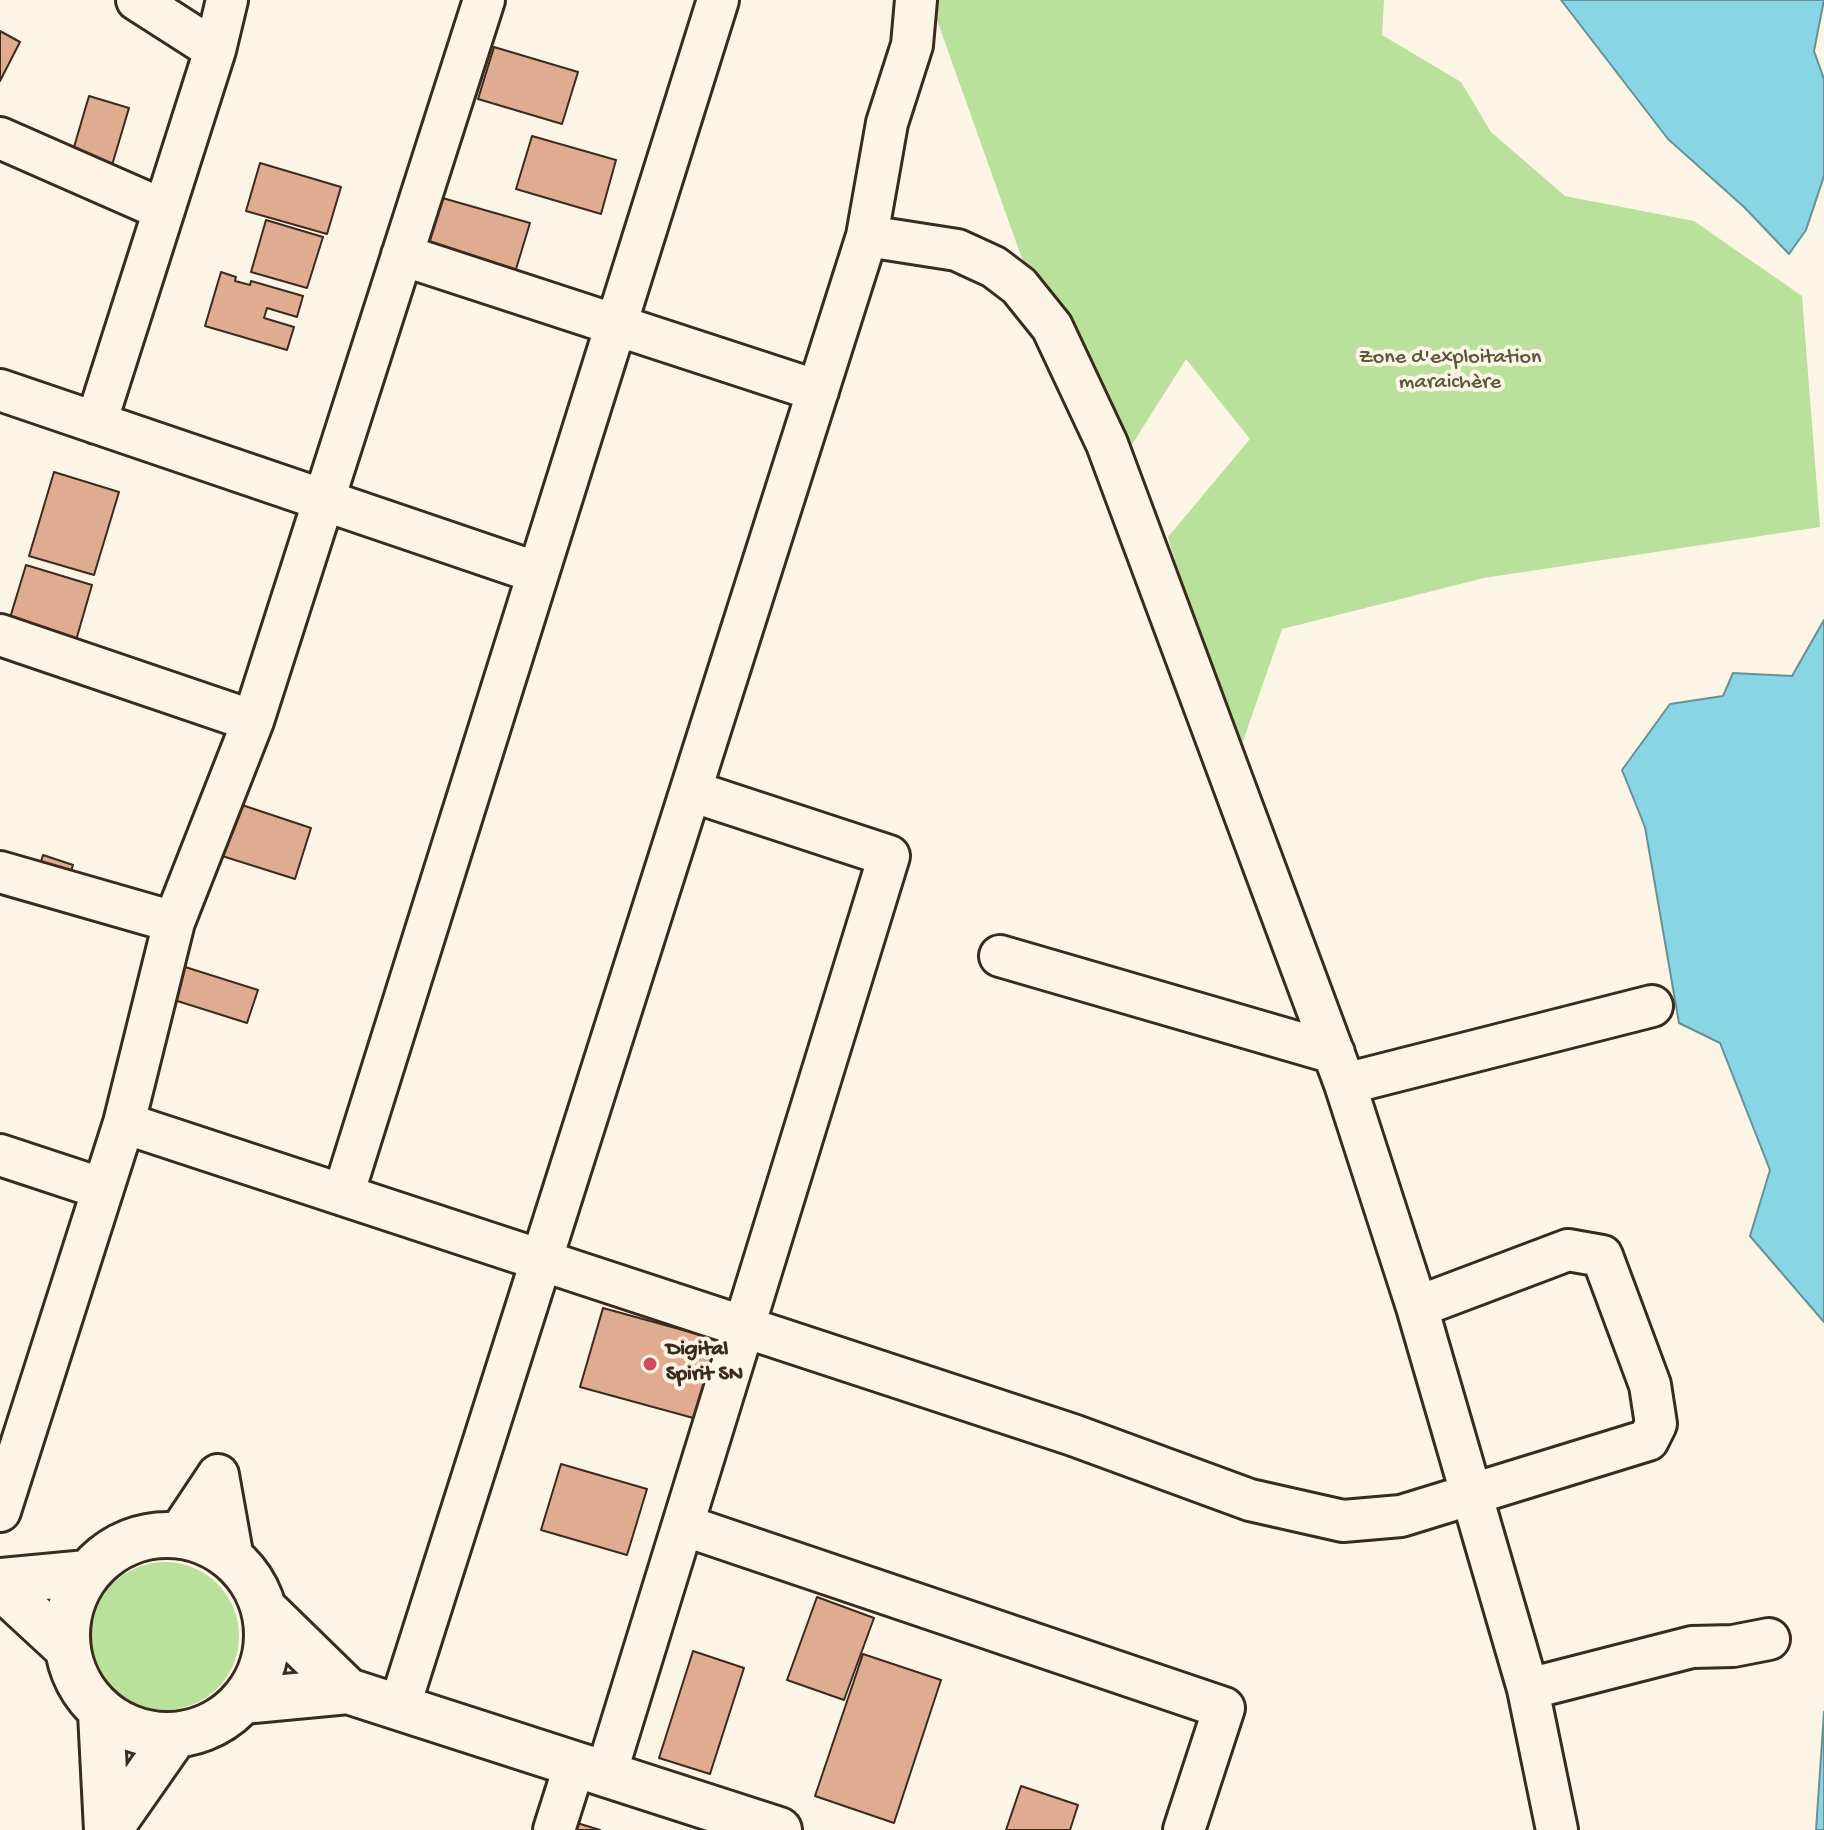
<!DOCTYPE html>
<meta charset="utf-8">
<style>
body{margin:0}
canvas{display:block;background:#fcf5e5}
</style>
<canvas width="1824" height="1830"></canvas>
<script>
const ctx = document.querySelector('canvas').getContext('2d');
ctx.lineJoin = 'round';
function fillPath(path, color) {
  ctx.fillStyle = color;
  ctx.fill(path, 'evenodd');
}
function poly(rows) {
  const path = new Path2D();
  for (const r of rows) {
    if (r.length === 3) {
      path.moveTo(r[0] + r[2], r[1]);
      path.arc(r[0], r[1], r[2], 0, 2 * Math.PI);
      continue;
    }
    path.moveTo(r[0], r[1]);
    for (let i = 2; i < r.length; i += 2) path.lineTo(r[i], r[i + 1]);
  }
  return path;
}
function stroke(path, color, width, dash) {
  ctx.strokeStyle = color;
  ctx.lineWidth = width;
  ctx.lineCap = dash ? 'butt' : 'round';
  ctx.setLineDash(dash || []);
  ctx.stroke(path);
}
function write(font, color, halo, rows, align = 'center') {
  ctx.font = font + ' "Gochi Hand",sans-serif';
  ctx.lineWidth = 8;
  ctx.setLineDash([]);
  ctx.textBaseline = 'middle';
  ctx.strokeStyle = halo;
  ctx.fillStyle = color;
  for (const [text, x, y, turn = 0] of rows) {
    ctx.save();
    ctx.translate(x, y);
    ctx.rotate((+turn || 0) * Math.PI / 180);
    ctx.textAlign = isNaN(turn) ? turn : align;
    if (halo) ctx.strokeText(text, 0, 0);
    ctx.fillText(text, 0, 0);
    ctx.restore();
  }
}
const green = poly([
 [934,0,1384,0,1382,35,1461,82,1491,132,1565,196,1694,221,1802,296,1820,527,1484,578,1282,629,1234,767,1168,537,1250,439,1186,359,1121,462,1021,256,932,6],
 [165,1636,74]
]);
const water = poly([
 [1561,0,1824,0,1814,51,1824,79,1824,176,1806,230,1789,254,1744,207,1668,139,1561,0],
 [1824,620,1824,1322,1750,1236,1770,1170,1720,1043,1679,1023,1645,827,1622,770,1670,704,1723,696,1733,673,1792,676,1824,620],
 [1824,1712,1824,1830,1816,1830,1824,1712]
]);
const building = poly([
 [0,31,20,42,0,81,0,31],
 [494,47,578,72,562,124,478,99,494,47],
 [89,96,129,108,104,192,64,181,89,96],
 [532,136,616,160,601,214,516,189,532,136],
 [260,163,341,187,327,234,246,211,260,163],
 [439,197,530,223,513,279,423,253,439,197],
 [266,220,323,237,307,288,251,272,266,220],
 [221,272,236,277,235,281,250,285,251,281,303,296,297,317,267,308,264,318,294,327,287,350,205,326,221,272],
 [54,472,119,492,94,575,29,556,54,472],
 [26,565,92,585,70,661,3,641,26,565],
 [236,803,311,828,295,879,219,855,236,803],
 [43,855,73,865,67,885,37,875,43,855],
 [182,966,258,990,247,1023,171,999,182,966],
 [603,1308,719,1340,697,1419,580,1387,603,1308],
 [561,1464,647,1489,627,1555,541,1530,561,1464],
 [817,1597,874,1618,844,1700,787,1680,817,1597],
 [693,1651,744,1668,710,1774,659,1758,693,1651],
 [863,1654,941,1680,894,1823,815,1796,863,1654],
 [1021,1786,1078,1805,1070,1830,1006,1830,1021,1786],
 [564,1819,600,1830,561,1830,564,1819]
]);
const street = poly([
 [137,0,215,50],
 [0,138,164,210],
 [867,236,957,250,994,267,1019,286,1052,327,1107,444,1345,1084,1417,1307,1528,1689],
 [402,255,818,391],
 [0,390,538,573],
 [96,423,215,50,227,0],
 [0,635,253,721],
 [0,872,174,922],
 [1000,956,1334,1053],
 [1345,1084,1652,1006],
 [124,1123,1073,1435,1250,1500,1343,1521,1401,1516,1648,1440,1656,1424,1650,1385,1602,1256,1568,1250,1417,1307],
 [0,1155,103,1189],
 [343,1195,718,0],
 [218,1475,233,1559],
 [0,1511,124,1123,174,922,253,721,484,0],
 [683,1525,1224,1708,1184,1830],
 [178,1535,218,1475],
 [399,1708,867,236,887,123,912,45,916,0],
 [606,1774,889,856,691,791],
 [554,1830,575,1764],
 [1557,1830,1528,1689,1692,1647,1733,1646,1769,1639]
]);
const secondary = poly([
 [167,1635,100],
 [0,1581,87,1573],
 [0,1586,66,1647],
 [264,1609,348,1691],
 [243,1701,348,1691,779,1830],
 [101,1713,107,1830],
 [109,1830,174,1737]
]);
const markers = [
 [650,1364,8,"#d1495b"]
];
const parkNames = [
 ["Zone d'exploitation",1450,359],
 ["maraichère",1450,384]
];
const poiNames = [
 ["Digital",666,1351],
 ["Spirit SN",666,1376]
];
fillPath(green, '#bae19c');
fillPath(water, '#87d5e5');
stroke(water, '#699195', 2);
fillPath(building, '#dfac91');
stroke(building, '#3b2a1e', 2);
stroke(street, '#3b2a1e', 46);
stroke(secondary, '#3b2a1e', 50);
stroke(street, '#fcf5e5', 40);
stroke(secondary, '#fcf5e5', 44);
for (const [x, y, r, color] of markers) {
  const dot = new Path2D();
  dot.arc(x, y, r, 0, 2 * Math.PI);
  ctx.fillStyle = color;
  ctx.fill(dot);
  stroke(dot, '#fcf5e5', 3);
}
write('22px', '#5b583e', '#fcf5e5', parkNames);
write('bold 22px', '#3b2a1e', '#fcf5e5', poiNames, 'left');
</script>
